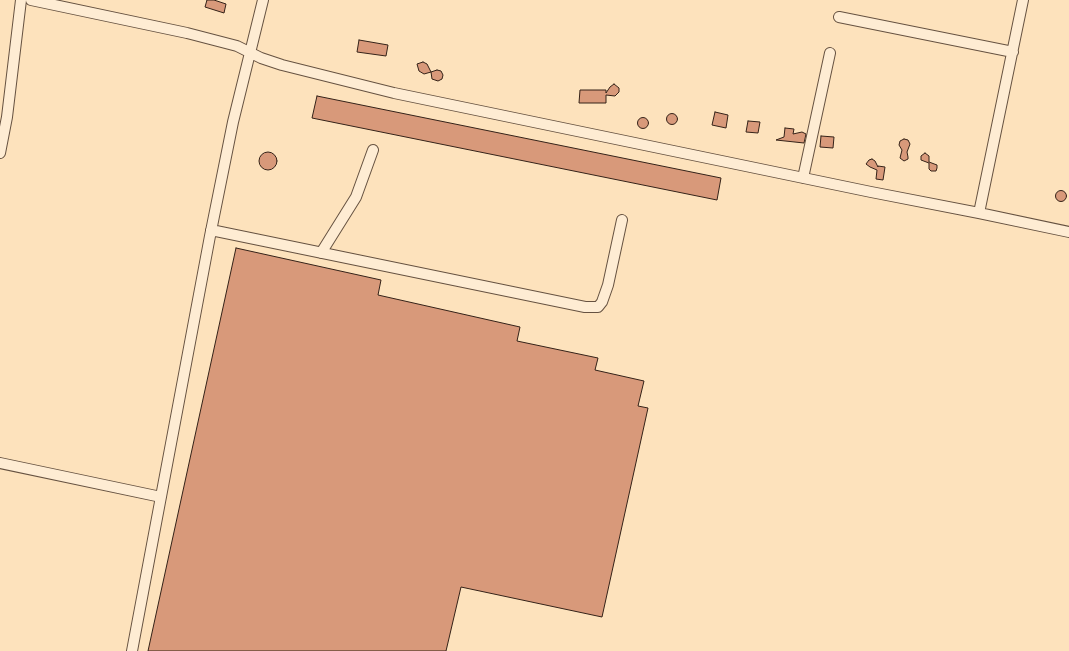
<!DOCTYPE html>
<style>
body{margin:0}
canvas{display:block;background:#fde2bc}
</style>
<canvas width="1069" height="651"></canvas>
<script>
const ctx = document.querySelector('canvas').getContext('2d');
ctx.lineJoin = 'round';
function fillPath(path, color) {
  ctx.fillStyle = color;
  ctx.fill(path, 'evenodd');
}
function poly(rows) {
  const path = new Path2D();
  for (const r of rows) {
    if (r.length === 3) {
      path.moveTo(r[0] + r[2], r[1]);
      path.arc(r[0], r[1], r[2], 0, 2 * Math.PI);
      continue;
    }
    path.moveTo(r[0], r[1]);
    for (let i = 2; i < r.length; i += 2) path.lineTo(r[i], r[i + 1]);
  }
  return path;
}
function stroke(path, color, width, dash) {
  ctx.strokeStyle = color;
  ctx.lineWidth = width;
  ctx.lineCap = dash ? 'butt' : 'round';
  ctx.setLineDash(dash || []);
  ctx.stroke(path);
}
const building = poly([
 [207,0,214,0,226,4,224,13,205,7,207,0],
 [359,40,388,45,386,56,357,52,359,40],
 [423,62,427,64,431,72,424,74,419,71,417,64,423,62],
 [437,70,441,71,443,75,442,79,438,81,432,79,431,72,437,70],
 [614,84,619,88,619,92,615,96,606,95,606,103,579,103,580,90,606,90,606,93,610,87,614,84],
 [317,96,721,178,717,200,312,118,317,96],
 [715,112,728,115,726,128,712,125,715,112],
 [672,119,5.5],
 [643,123,5.5],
 [748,121,760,122,758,133,746,132,748,121],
 [785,128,794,129,793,134,802,132,806,134,804,143,776,140,784,137,785,128],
 [821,136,834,137,833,148,820,147,821,136],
 [904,139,908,140,910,144,907,152,908,157,908,159,904,161,900,158,902,150,899,145,900,141,904,139],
 [268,161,9],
 [925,153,929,156,929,162,937,165,937,168,936,171,931,171,929,169,929,163,921,160,921,156,925,153],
 [872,159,875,161,878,167,878,166,885,167,883,180,876,179,877,170,870,167,866,164,869,160,872,159],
 [1061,196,5.5],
 [236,248,381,280,378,295,520,327,517,341,598,358,595,370,644,381,638,406,648,408,602,617,461,587,446,651,148,651,236,248]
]);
const street = poly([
 [31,0,187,33,237,46,261,58,282,65,394,93,871,192,979,213,1069,232],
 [839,17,1013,52],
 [0,153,7,117,21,0],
 [803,178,830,53],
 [979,213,1023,0],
 [211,230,585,307,598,307,602,302,608,285,622,220],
 [321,253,356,197,373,150],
 [0,463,161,497],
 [132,651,210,236,233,122,263,0]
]);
fillPath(building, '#d8997a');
stroke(building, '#342218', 1);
stroke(street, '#665241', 12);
stroke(street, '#feecd3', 10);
</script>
